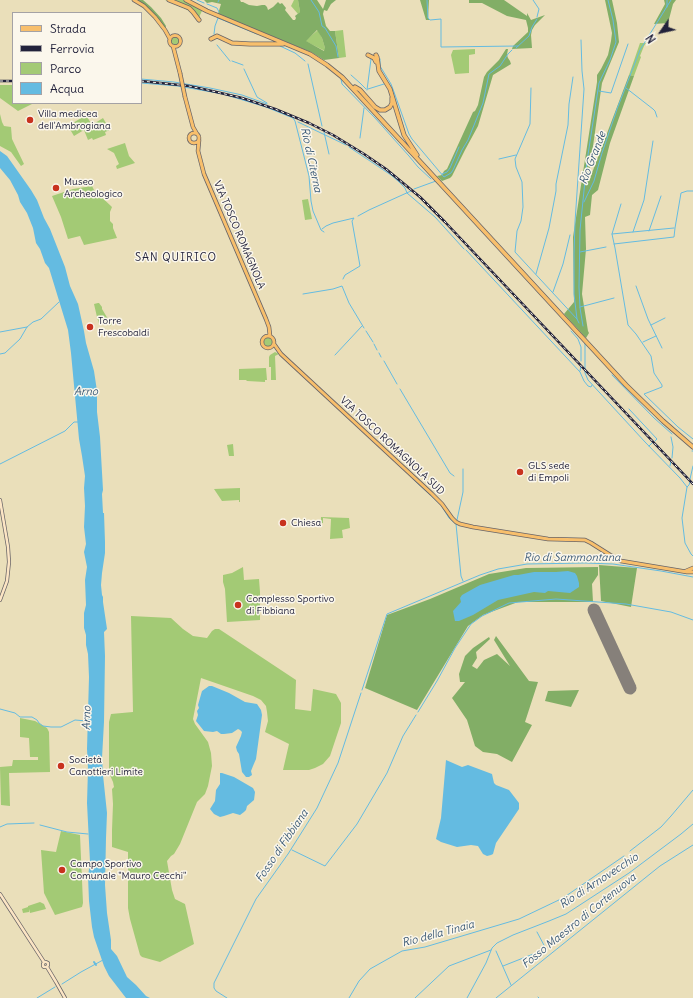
<!DOCTYPE html>
<meta charset="utf-8">
<style>
body{margin:0}
#map{position:relative;width:693px;height:998px;overflow:hidden;background:#eadfba;font-family:Delius,sans-serif}
canvas{display:block}
.legend{position:absolute;left:12px;top:12px;width:130px;height:92px;box-sizing:border-box;background:#fbf7ec;border:1px solid #a4a2a5;margin:0;padding:5px 7px;list-style:none;font-size:12px;color:#22223b}
.legend li{display:flex;align-items:center;gap:8px;height:20px}
.legend b{width:20px;border:1px solid #a4a2a5}
.north{position:absolute;left:641px;top:12px;width:40px;height:40px;-webkit-text-stroke:3px #fbf7ec;paint-order:stroke;rotate:236deg;font-size:11px;font-weight:700;line-height:16px;text-align:center;color:#22223b}
.north::after{content:'';display:block;margin:auto;width:14px;height:18px;background:#22223b;clip-path:polygon(50% 0,100% 100%,50% 72%,0 100%)}
</style>
<div id="map">
<canvas width="693" height="998"></canvas>
<ul class="legend">
<li><b style="height:5px;background:#f8bf6c"></b>Strada</li>
<li><b style="height:5px;background:#22223b"></b>Ferrovia</li>
<li><b style="height:11px;background:#a3ca75"></b>Parco</li>
<li><b style="height:11px;background:#64bbe1"></b>Acqua</li>
</ul>
<div class="north">N</div>
</div>
<script>
const ctx = document.querySelector('canvas').getContext('2d');
ctx.lineJoin = 'round';
function fillPath(path, color) {
  ctx.fillStyle = color;
  ctx.fill(path, 'evenodd');
}
function poly(rows) {
  const path = new Path2D();
  for (const r of rows) {
    if (r.length === 3) {
      path.moveTo(r[0] + r[2], r[1]);
      path.arc(r[0], r[1], r[2], 0, 2 * Math.PI);
      continue;
    }
    path.moveTo(r[0], r[1]);
    for (let i = 2; i < r.length; i += 2) path.lineTo(r[i], r[i + 1]);
  }
  return path;
}
function stroke(path, color, width, dash) {
  ctx.strokeStyle = color;
  ctx.lineWidth = width;
  ctx.lineCap = dash ? 'butt' : 'round';
  ctx.setLineDash(dash || []);
  ctx.stroke(path);
}
function write(font, color, halo, rows, align = 'center') {
  ctx.font = font + ' Delius,sans-serif';
  ctx.lineWidth = 3;
  ctx.setLineDash([]);
  ctx.textBaseline = 'middle';
  ctx.strokeStyle = halo;
  ctx.fillStyle = color;
  for (const [text, x, y, turn = 0] of rows) {
    ctx.save();
    ctx.translate(x, y);
    ctx.rotate((+turn || 0) * Math.PI / 180);
    ctx.textAlign = isNaN(turn) ? turn : align;
    if (halo) ctx.strokeText(text, 0, 0);
    ctx.fillText(text, 0, 0);
    ctx.restore();
  }
}
const green = poly([
 [165,0,186,0,203,9,200,15,199,20,194,14,184,8],
 [294,0,298,0,300,12,298,14,291,6],
 [318,30,322,38,325,48,325,51,305,41],
 [343,30,346,57,339,58,335,31],
 [175,41,4.5],
 [640,43,646,43,644,46,640,56,641,57,634,76,629,75],
 [475,49,475,54,469,55,469,73,455,74,451,55,453,50],
 [0,85,13,85,13,103,34,103,18,111,0,98],
 [0,114,2,122,4,126,11,127,12,139,24,164,21,166,11,152,0,146],
 [86,115,92,125,103,118,110,130,105,132,106,135,93,140,92,138,88,140,84,130,74,136,68,126],
 [125,143,129,156,135,163,117,169,116,166,119,164,114,153,107,149],
 [92,186,94,190,112,207,110,212,110,221,113,224,113,228,117,238,84,245,80,236,68,239,61,217,52,196,73,189],
 [308,199,312,219,305,220,302,200],
 [98,303,99,303,102,307,102,309,108,319,109,321,110,320,112,324,110,326,108,321,99,324,97,317,94,304],
 [268,342,4.5],
 [275,352,279,354,275,356,276,380,271,380,271,367,269,367,269,357,270,355],
 [266,368,267,380,265,380,265,382,247,381,246,380,239,380,239,369],
 [233,444,234,456,229,456,227,445],
 [240,488,240,502,239,502,239,500,222,501,214,489],
 [321,517,349,518,350,528,342,530,343,538,330,539,331,519,323,518,323,523,321,523],
 [243,567,244,580,259,579,260,592,260,620,227,622,225,589,223,582,223,575,232,573],
 [131,616,171,618,183,629,193,636,207,638,212,631,215,629,219,629,296,680,295,709,311,711,313,689,336,694,341,703,341,723,330,756,323,764,315,768,309,770,283,770,289,744,265,732,268,721,267,712,266,706,261,700,253,696,201,678,193,719,195,724,208,742,211,753,212,766,208,786,205,794,197,802,180,844,174,854,171,856,167,861,172,890,175,899,185,904,194,944,160,962,142,957,140,955,130,919,128,908,128,852,112,847,112,830,113,804,112,789,114,787,113,782,109,773,109,722,111,714,133,712],
 [20,718,35,721,47,728,49,732,50,772,9,773,10,806,1,805,0,767,12,766,13,760,38,760,38,757,30,757,29,738,20,737],
 [61,831,80,835,83,903,82,907,55,915,44,893,41,850,56,852],
 [40,902,44,904,46,909,30,913,29,909,29,912,23,913,22,909,28,907,28,906]
]);
const forest = poly([
 [134,0,143,0,151,7,161,18,166,26,165,30,150,11],
 [204,0,240,0,241,2,243,2,249,5,257,6,262,5,265,5,267,7,268,10,273,7,278,2,280,4,282,3,286,8,285,10,293,20,295,20,296,18,295,16,300,12,298,0,317,0,323,9,326,0,336,0,331,4,327,11,324,10,323,14,326,26,330,31,335,31,339,58,324,60,311,52,296,46,218,14,221,4,212,2,207,3],
 [317,30,322,38,325,48,324,51,306,41],
 [420,0,429,0,428,18,430,20,426,20],
 [469,0,504,0,527,16,527,13,531,20,545,15,535,25,532,30,531,35,532,48,512,49,513,46,528,32,528,28,526,20,507,16,482,3,469,3],
 [605,0,612,0,617,23,619,42,602,83,588,181,589,181,629,75,634,76,610,143,598,190,592,195,590,215,585,217,586,249,582,294,588,331,589,333,586,338,564,314,574,302,573,237,597,82,597,75,601,69,608,55,611,41,612,33],
 [664,0,676,0,673,4,668,23,654,24,665,4],
 [506,49,508,49,507,55,508,58,510,61,511,64,493,75,478,126,465,150,452,176,450,178,442,181,437,176,442,175,444,171,447,169,473,112,475,111,478,105,484,77,487,72,499,60],
 [599,565,637,568,631,607,601,601],
 [598,567,598,575,592,584,593,602,518,602,483,615,468,626,417,710,365,688,387,615,430,599,489,574,526,568],
 [496,636,529,681,538,682,525,722,532,725,512,762,497,754,483,752,475,746,467,720,452,698,465,682,460,682,459,674,465,656,473,648,489,637,490,639,476,652,477,658,472,666,477,669,484,660,497,654,510,666,494,640],
 [579,690,571,707,545,701,548,691]
]);
const water = poly([
 [0,151,7,156,31,190,37,200,44,218,50,229,65,267,70,286,78,304,84,331,86,343,94,371,97,391,97,412,100,437,103,490,102,494,103,513,104,513,105,542,105,553,102,573,101,585,102,595,103,597,103,602,107,629,104,632,105,656,104,722,102,758,103,775,107,813,106,838,105,885,107,913,111,940,111,949,117,956,127,977,136,985,146,996,150,998,126,998,109,976,104,966,94,937,92,927,89,901,88,876,90,862,87,803,88,769,87,749,89,677,88,654,86,645,86,635,84,628,84,613,86,605,85,580,87,567,84,552,86,544,84,527,85,506,84,488,85,476,82,456,79,439,71,353,68,330,49,268,45,263,40,249,36,243,33,228,27,213,20,202,18,195,10,180,0,168],
 [568,571,575,573,577,576,579,583,579,587,570,593,548,591,545,593,534,592,498,600,473,615,459,621,455,621,453,611,461,602,460,598,462,595,480,585,514,575,518,575,534,572,556,572],
 [209,686,212,686,229,693,245,702,257,704,261,710,262,715,256,759,253,766,251,771,252,775,249,777,246,777,242,772,239,754,237,751,236,747,241,736,242,732,240,730,238,729,232,733,224,734,221,734,217,731,213,732,204,731,196,721,198,715,197,711,199,708,198,705,202,691],
 [446,760,462,767,468,765,492,774,494,783,496,785,509,790,519,803,519,809,496,843,493,854,491,855,487,856,483,854,478,846,471,845,457,847,441,842,436,839,441,818],
 [220,773,222,773,234,777,253,788,255,792,254,800,247,806,246,810,244,812,240,815,233,813,224,816,220,817,214,814,210,809,215,801,216,790,220,784]
]);
const stream = poly([
 [197,0,204,3],
 [311,0,319,12,322,26,325,28,336,46,338,57],
 [427,0,428,18,430,20,441,19,441,47,518,46],
 [533,0,539,9,537,17],
 [218,2,219,0],
 [207,4,217,8,219,12],
 [667,7,667,0],
 [214,34,215,26,218,18,257,34],
 [217,45,230,61],
 [280,46,295,53,305,61],
 [516,48,529,36,532,27,537,19],
 [380,59,380,66,391,84,394,92,409,134,412,139,444,177,451,173,453,170,462,150,468,140,483,103,489,74,500,66,508,54,512,50],
 [232,61,243,65],
 [308,64,322,126],
 [244,69,257,97,267,103],
 [351,75,360,83,366,89],
 [141,79,174,82,210,88,242,95,267,104],
 [341,79,342,84,375,118,409,156,418,167,431,179],
 [141,83,178,86,223,94,266,107,293,118,295,121,309,176,311,201,313,211,321,230,324,232],
 [531,88,530,124,515,159,516,167,522,182,523,207,521,221,517,231,515,252,577,319],
 [626,88,653,109,655,111,657,117],
 [368,89,384,84],
 [367,90,371,59],
 [599,91,611,93,628,44],
 [298,122,346,145],
 [324,132,329,154],
 [360,138,364,108],
 [349,147,391,175,398,181,405,188,407,193,435,217,464,249],
 [499,159,516,155],
 [442,174,447,172,450,168,459,147],
 [414,189,436,181],
 [584,202,594,181,602,153,617,109,640,50,671,0],
 [621,204,612,234,615,248,628,325,636,334,651,356,654,373,662,385,662,387,644,394,678,427,693,439],
 [358,216,369,210,411,191],
 [322,229,326,226,333,223,354,218,352,221,360,266,345,275,343,279],
 [649,231,661,196],
 [633,232,644,200,653,141],
 [612,234,674,228],
 [614,244,674,237,675,228,681,193,687,191,693,191],
 [466,250,580,372,584,381,588,386,591,387,592,385],
 [580,252,606,247],
 [536,274,549,228,556,191,556,184,568,125,569,104,573,77],
 [636,286,648,319,662,348],
 [553,292,563,264,570,235],
 [303,294,333,289,342,286,349,303,364,328],
 [580,307,614,298],
 [579,323,577,319,574,294,574,254,575,222,584,89,582,71,581,40],
 [651,325,665,318],
 [583,326,580,308,579,287,580,230,587,161,599,83,610,60,616,42,613,20,608,0],
 [366,331,373,342],
 [571,331,578,339,581,347,581,361],
 [0,332,27,327],
 [643,342,656,336],
 [585,343,585,373,588,380,645,442,680,478,687,487],
 [374,344,377,350],
 [379,353,381,357],
 [0,354,5,353,20,339,27,327,33,322,41,319,59,302],
 [335,355,362,326],
 [384,361,397,384],
 [580,371,581,366],
 [612,375,654,418,672,434],
 [400,389,450,473,454,476],
 [629,409,657,439,655,441],
 [671,437,673,447,672,458],
 [649,446,653,442],
 [692,451,693,451],
 [0,464,65,431,74,422,78,422],
 [670,466,671,461],
 [413,479,441,505,449,518,456,524,461,576,463,581],
 [690,479,693,466],
 [690,482,689,485,687,487,682,518,685,543,691,554,693,556],
 [457,520,463,492,463,469],
 [362,690,387,614,480,575,498,569,527,564,585,563,613,564,661,571,693,577],
 [0,709,15,713,20,717,32,717,37,720,39,723,43,726,51,727,61,727,75,720,87,721],
 [418,712,437,681,455,648,471,624,482,616,509,603,556,599,626,604,671,612,693,620],
 [40,825,67,832,88,834],
 [0,827,7,824,34,823],
 [292,850,325,866,357,824,387,773,403,736,416,715],
 [630,851,661,827,671,816,693,790],
 [496,951,511,985],
 [503,966,546,949,537,932],
 [62,984,81,972,103,960],
 [538,997,539,998],
 [37,998,55,987],
 [227,998,216,991,214,988,214,983,256,899,288,854,317,808,338,763,361,693],
 [349,998,359,981,370,969,402,951,425,947,519,919,563,898,624,856],
 [415,998,449,966,491,950],
 [467,998,486,963,492,948,497,943,513,935,549,921,566,914,629,873,681,834,693,824],
 [496,998,650,874,660,866,693,845]
]);
const canal = poly([
 [94,962,96,965]
]);
const runway = poly([
 [594,610,630,688]
]);
const secondary = poly([
 [0,500,8,547,9,562,7,581,0,600],
 [0,894,44,962],
 [47,967,48,965,48,963,46,962,44,962,43,964,43,966,44,967,47,967,56,982,65,998]
]);
const primary = poly([
 [134,0,144,6,155,17,165,30,170,39],
 [175,41,5.5],
 [173,46,180,73],
 [185,97,193,127,197,134],
 [194,138,5],
 [199,140,198,151,204,174,266,319,269,327,270,336],
 [268,342,6],
 [274,344,281,354,432,494,442,504,452,518,456,522,460,524,473,527,548,539,585,540,591,543,610,555,621,561,687,572,693,572],
 [686,571,693,568]
]);
const trunk = poly([
 [169,0,189,8,193,12,199,20],
 [186,0,207,11,310,54,327,65,342,77,626,385,663,421,693,447],
 [211,39,217,36,232,43,250,44,283,44],
 [368,55,374,58,376,62],
 [376,55,377,57,379,71,390,89,404,135,417,155],
 [355,87,360,90,375,107,380,110,385,110,390,107,392,103,392,98]
]);
const rail = poly([
 [0,81,13,81],
 [141,81,189,86,212,91,242,98,275,109,309,123,333,135,364,154,386,169,420,197,445,222,693,484]
]);
const primaryBridge = poly([
 [180,73,185,97]
]);
const markers = [
 [30,120,4,"#c8321e"],
 [56,188,4,"#c8321e"],
 [90,327,4,"#c8321e"],
 [520,472,4,"#c8321e"],
 [283,523,4,"#c8321e"],
 [238,605,4,"#c8321e"],
 [61,766,4,"#c8321e"],
 [62,870,4,"#c8321e"]
];
const poiNames = [
 ["Villa medicea",38,114],
 ["dell'Ambrogiana",38,126],
 ["Museo",64,182],
 ["Archeologico",64,194],
 ["Torre",98,321],
 ["Frescobaldi",98,333],
 ["GLS sede",528,466],
 ["di Empoli",528,478],
 ["Chiesa",291,523],
 ["Complesso Sportivo",246,599],
 ["di Fibbiana",246,611],
 ["Società",69,760],
 ["Canottieri Limite",69,772],
 ["Campo Sportivo",70,864],
 ["Comunale \"Mauro Cecchi\"",70,876]
];
const streetNames = [
 ["VIA TOSCO ROMAGNOLA",239,235,67],
 ["VIA TOSCO ROMAGNOLA SUD",392,446,43]
];
const waterNames = [
 ["Rio Grande",593,158,-69],
 ["Rio di Citerna",311,160,78],
 ["Arno",86,392],
 ["Rio di Sammontana",572,558],
 ["Arno",87,718,-88],
 ["Fosso di Fibbiana",282,846,-56],
 ["Rio di Arnovecchio",599,881,-33],
 ["Fosso Maestro di Cortenuova",579,921,-39],
 ["Rio della Tinaia",438,934,-15]
];
const neighbourhoodNames = [
 ["SAN QUIRICO",176,258]
];
fillPath(green, '#a3ca75');
fillPath(forest, '#82ae66');
fillPath(water, '#64bbe1');
stroke(stream, '#64bbe1', 1);
stroke(canal, '#64bbe1', 2);
stroke(runway, '#86807a', 13);
stroke(secondary, '#686467', 4);
stroke(primary, '#686467', 4.5);
stroke(trunk, '#686467', 5);
stroke(secondary, '#fce5c4', 2.5);
stroke(primary, '#f8bf6c', 3);
stroke(trunk, '#f8bf6c', 3.5);
stroke(rail, '#22223b', 2.5);
stroke(rail, '#fbf7ec', 1, [3]);
stroke(primaryBridge, '#686467', 4.5, []);
stroke(primaryBridge, '#f8bf6c', 3);
for (const [x, y, r, color] of markers) {
  const dot = new Path2D();
  dot.arc(x, y, r, 0, 2 * Math.PI);
  ctx.fillStyle = color;
  ctx.fill(dot);
  stroke(dot, '#fbf7ec', 1.5);
}
write('10px', '#22223b', '#fbf7ec', poiNames, 'left');
write('10px', '#22223b', '#fbf7ec', streetNames);
write('italic 11px', '#395875', '#fbf7ec', waterNames);
ctx.letterSpacing = '1px';
write('11px', '#22223b', '#fbf7ec', neighbourhoodNames);
ctx.letterSpacing = '0px';
</script>
